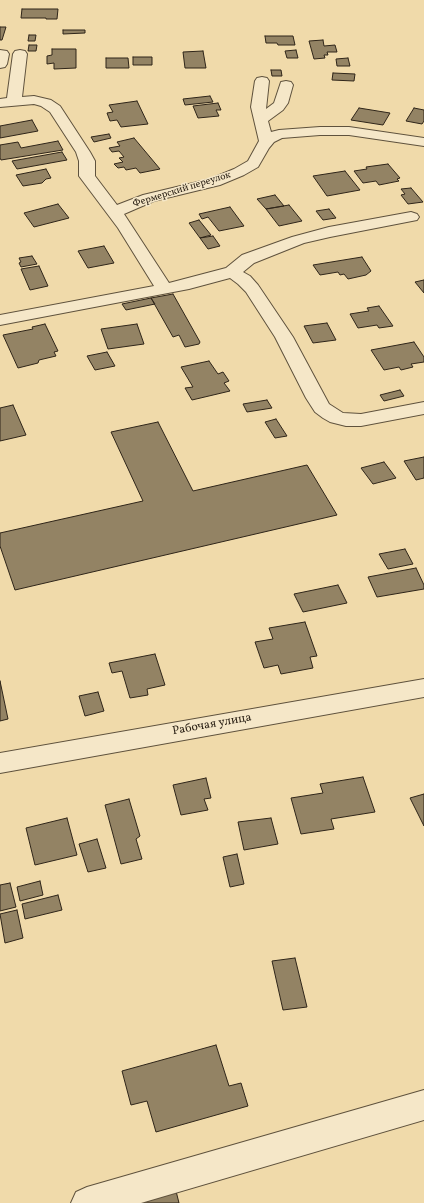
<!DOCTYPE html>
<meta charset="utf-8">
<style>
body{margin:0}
canvas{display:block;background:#f0daaa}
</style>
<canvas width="424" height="1203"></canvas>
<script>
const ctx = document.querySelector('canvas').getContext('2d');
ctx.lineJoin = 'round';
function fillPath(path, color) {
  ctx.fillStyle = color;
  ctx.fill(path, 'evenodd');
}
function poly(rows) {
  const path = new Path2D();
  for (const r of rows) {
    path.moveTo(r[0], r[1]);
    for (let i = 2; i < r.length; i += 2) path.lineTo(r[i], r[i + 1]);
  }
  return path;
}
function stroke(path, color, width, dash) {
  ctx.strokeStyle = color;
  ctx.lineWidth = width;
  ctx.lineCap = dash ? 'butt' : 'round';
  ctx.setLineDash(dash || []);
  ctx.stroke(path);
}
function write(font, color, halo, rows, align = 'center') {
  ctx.font = font + ' Vollkorn,serif';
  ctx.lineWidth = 3;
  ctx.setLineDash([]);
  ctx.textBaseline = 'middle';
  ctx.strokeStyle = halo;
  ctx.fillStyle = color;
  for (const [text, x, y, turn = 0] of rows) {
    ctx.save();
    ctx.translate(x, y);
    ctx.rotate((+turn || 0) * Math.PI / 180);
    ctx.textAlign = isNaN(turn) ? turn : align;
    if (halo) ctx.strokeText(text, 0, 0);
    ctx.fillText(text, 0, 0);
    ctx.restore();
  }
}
const building = poly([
 [22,9,58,9,57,19,46,19,46,18,21,18,22,9],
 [0,27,6,27,2,40,0,40,0,27],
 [63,30,85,30,85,33,63,34,63,30],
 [29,35,36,35,35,41,28,41,29,35],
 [265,36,293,36,295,45,278,45,277,43,266,43,265,36],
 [323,40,324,46,335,45,337,52,327,52,328,55,324,55,325,58,314,59,309,41,323,40],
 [29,45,37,45,36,51,28,51,29,45],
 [52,49,76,49,76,68,54,69,54,63,47,64,47,56,52,55,52,49],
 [296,50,298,58,287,58,285,51,296,50],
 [203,51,206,68,185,68,183,52,203,51],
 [133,57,152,57,152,65,133,65,133,57],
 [106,58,128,58,129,68,106,68,106,58],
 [348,58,350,66,337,66,336,59,348,58],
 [271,70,281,70,282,76,272,76,271,70],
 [333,73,355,74,354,81,332,80,333,73],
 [210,96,213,102,185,105,183,99,210,96],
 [137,101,148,124,121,127,117,120,110,121,107,113,113,112,109,105,137,101],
 [218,103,221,110,216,110,219,116,198,118,193,106,218,103],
 [359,108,390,113,383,125,351,120,359,108],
 [414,108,424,110,424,121,422,124,406,121,414,108],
 [32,120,38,131,0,138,0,126,32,120],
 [109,134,111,138,94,142,91,137,109,134],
 [134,138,160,169,140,173,136,168,126,170,124,167,118,168,114,164,123,162,119,158,124,157,119,151,112,152,109,148,120,146,117,142,134,138],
 [58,141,63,150,1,160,0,158,0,145,18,142,21,148,58,141],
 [62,152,67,160,17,169,12,161,62,152],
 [388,164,400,178,397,179,399,181,379,185,376,181,363,183,354,171,367,169,366,167,388,164],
 [46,169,51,178,46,179,42,183,23,186,16,175,46,169],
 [345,171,360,190,327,196,313,176,345,171],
 [411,188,423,202,408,204,401,195,405,194,401,189,411,188],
 [275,195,284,206,266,209,257,199,275,195],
 [58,204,69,218,34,227,24,213,58,204],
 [289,205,302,221,279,226,266,209,289,205],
 [230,207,244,226,219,231,208,217,202,219,199,214,230,207],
 [329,209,336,218,323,220,316,211,329,209],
 [199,220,211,235,200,238,189,223,199,220],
 [213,236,220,246,208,249,200,238,213,236],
 [104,246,114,263,88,268,78,251,104,246],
 [32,256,37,264,21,267,19,263,21,262,19,258,32,256],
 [362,257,371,271,366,275,348,279,344,274,340,275,338,272,320,275,313,265,362,257],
 [39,266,48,286,30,290,21,269,39,266],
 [424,280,424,293,415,282,424,280],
 [173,294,200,342,199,344,185,347,179,335,173,337,151,298,173,294],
 [151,298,155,304,126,310,122,304,151,298],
 [379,306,393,326,379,328,377,325,358,328,350,314,369,311,367,308,379,306],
 [327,323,336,340,313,343,304,326,327,323],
 [45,324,58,351,54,352,56,356,39,360,38,363,18,368,3,335,33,329,32,327,45,324],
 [137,324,144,344,108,349,101,329,137,324],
 [414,342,424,357,424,362,411,364,413,367,401,370,399,367,384,370,371,350,414,342],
 [107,352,115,366,95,370,87,356,107,352],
 [209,361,218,374,223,372,229,381,224,383,230,391,192,400,185,388,193,387,181,367,209,361],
 [400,390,404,396,384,401,380,395,400,390],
 [267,400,272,408,247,412,243,404,267,400],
 [13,405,26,435,0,441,0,408,13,405],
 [276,419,287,436,275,438,265,422,276,419],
 [158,422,193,491,307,465,337,515,15,590,0,546,0,533,143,501,111,432,158,422],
 [424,457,424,478,416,480,404,461,424,457],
 [384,462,396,478,373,484,361,468,384,462],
 [405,549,413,564,388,569,379,554,405,549],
 [416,568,424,585,424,589,377,597,368,577,416,568],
 [338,585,347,603,303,612,294,594,338,585],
 [305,622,317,656,310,657,313,668,281,674,278,665,264,668,255,642,273,639,269,628,305,622],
 [155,654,165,685,147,689,148,695,130,698,122,671,112,673,109,663,155,654],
 [0,681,8,719,0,721,0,681],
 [98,692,104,711,85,716,79,696,98,692],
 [363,777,375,812,331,819,334,829,301,834,291,798,323,793,320,784,363,777],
 [206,778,211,798,204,799,208,810,181,815,173,785,206,778],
 [424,794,424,826,410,798,424,794],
 [129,799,140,836,136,839,142,859,121,864,105,805,129,799],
 [67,818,77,855,35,865,26,828,67,818],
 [271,818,278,844,244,850,238,822,271,818],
 [97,839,106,868,88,872,79,844,97,839],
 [237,854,244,884,230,887,223,857,237,854],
 [40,881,43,895,20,901,17,887,40,881],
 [10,883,16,907,0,911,0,885,10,883],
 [58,895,62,910,25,919,22,904,58,895],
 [17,910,23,938,5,943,0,914,17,910],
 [295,958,307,1007,283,1010,272,961,295,958],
 [216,1045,229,1086,241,1083,248,1106,156,1132,147,1101,131,1105,122,1071,216,1045],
 [176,1191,179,1203,134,1203,176,1191]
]);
const minor = poly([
 [0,50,7,51,9,54,7,64,5,67,0,68,0,50],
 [20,50,25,51,27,54,22,97,34,96,51,100,60,106,90,152,95,161,95,176,117,205,143,195,210,179,234,169,248,161,259,141,251,107,255,81,257,78,262,77,267,78,269,81,266,109,274,103,281,82,286,81,291,82,293,85,288,103,283,110,268,121,271,132,279,130,320,127,349,127,424,138,424,146,349,135,320,135,282,138,274,142,269,148,258,167,244,175,220,185,154,201,124,214,169,283,226,268,242,255,292,237,329,227,411,212,417,214,419,217,417,220,330,237,304,243,254,263,243,272,250,276,258,285,293,337,329,404,343,413,361,414,424,402,424,414,361,426,346,426,330,422,323,418,315,412,306,398,275,337,246,292,238,284,230,278,189,289,0,325,0,315,154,286,118,228,79,176,79,161,76,152,50,112,41,106,34,104,0,107,0,99,7,98,13,54,15,51,20,50],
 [424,679,424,697,0,773,0,753,424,679],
 [424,1090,424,1120,141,1203,71,1203,76,1192,87,1187,424,1090]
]);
const farStreetnames = [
 ["Фермерский переулок",182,190,-17]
];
const streetNames = [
 ["Рабочая улица",212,725,-10]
];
fillPath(building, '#938364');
stroke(building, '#2f2519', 1);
stroke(minor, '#5f523d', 2);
fillPath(minor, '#f5e7c8');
write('10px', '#2f2519', '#f5e7c8', farStreetnames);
write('12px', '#2f2519', '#f5e7c8', streetNames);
</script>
